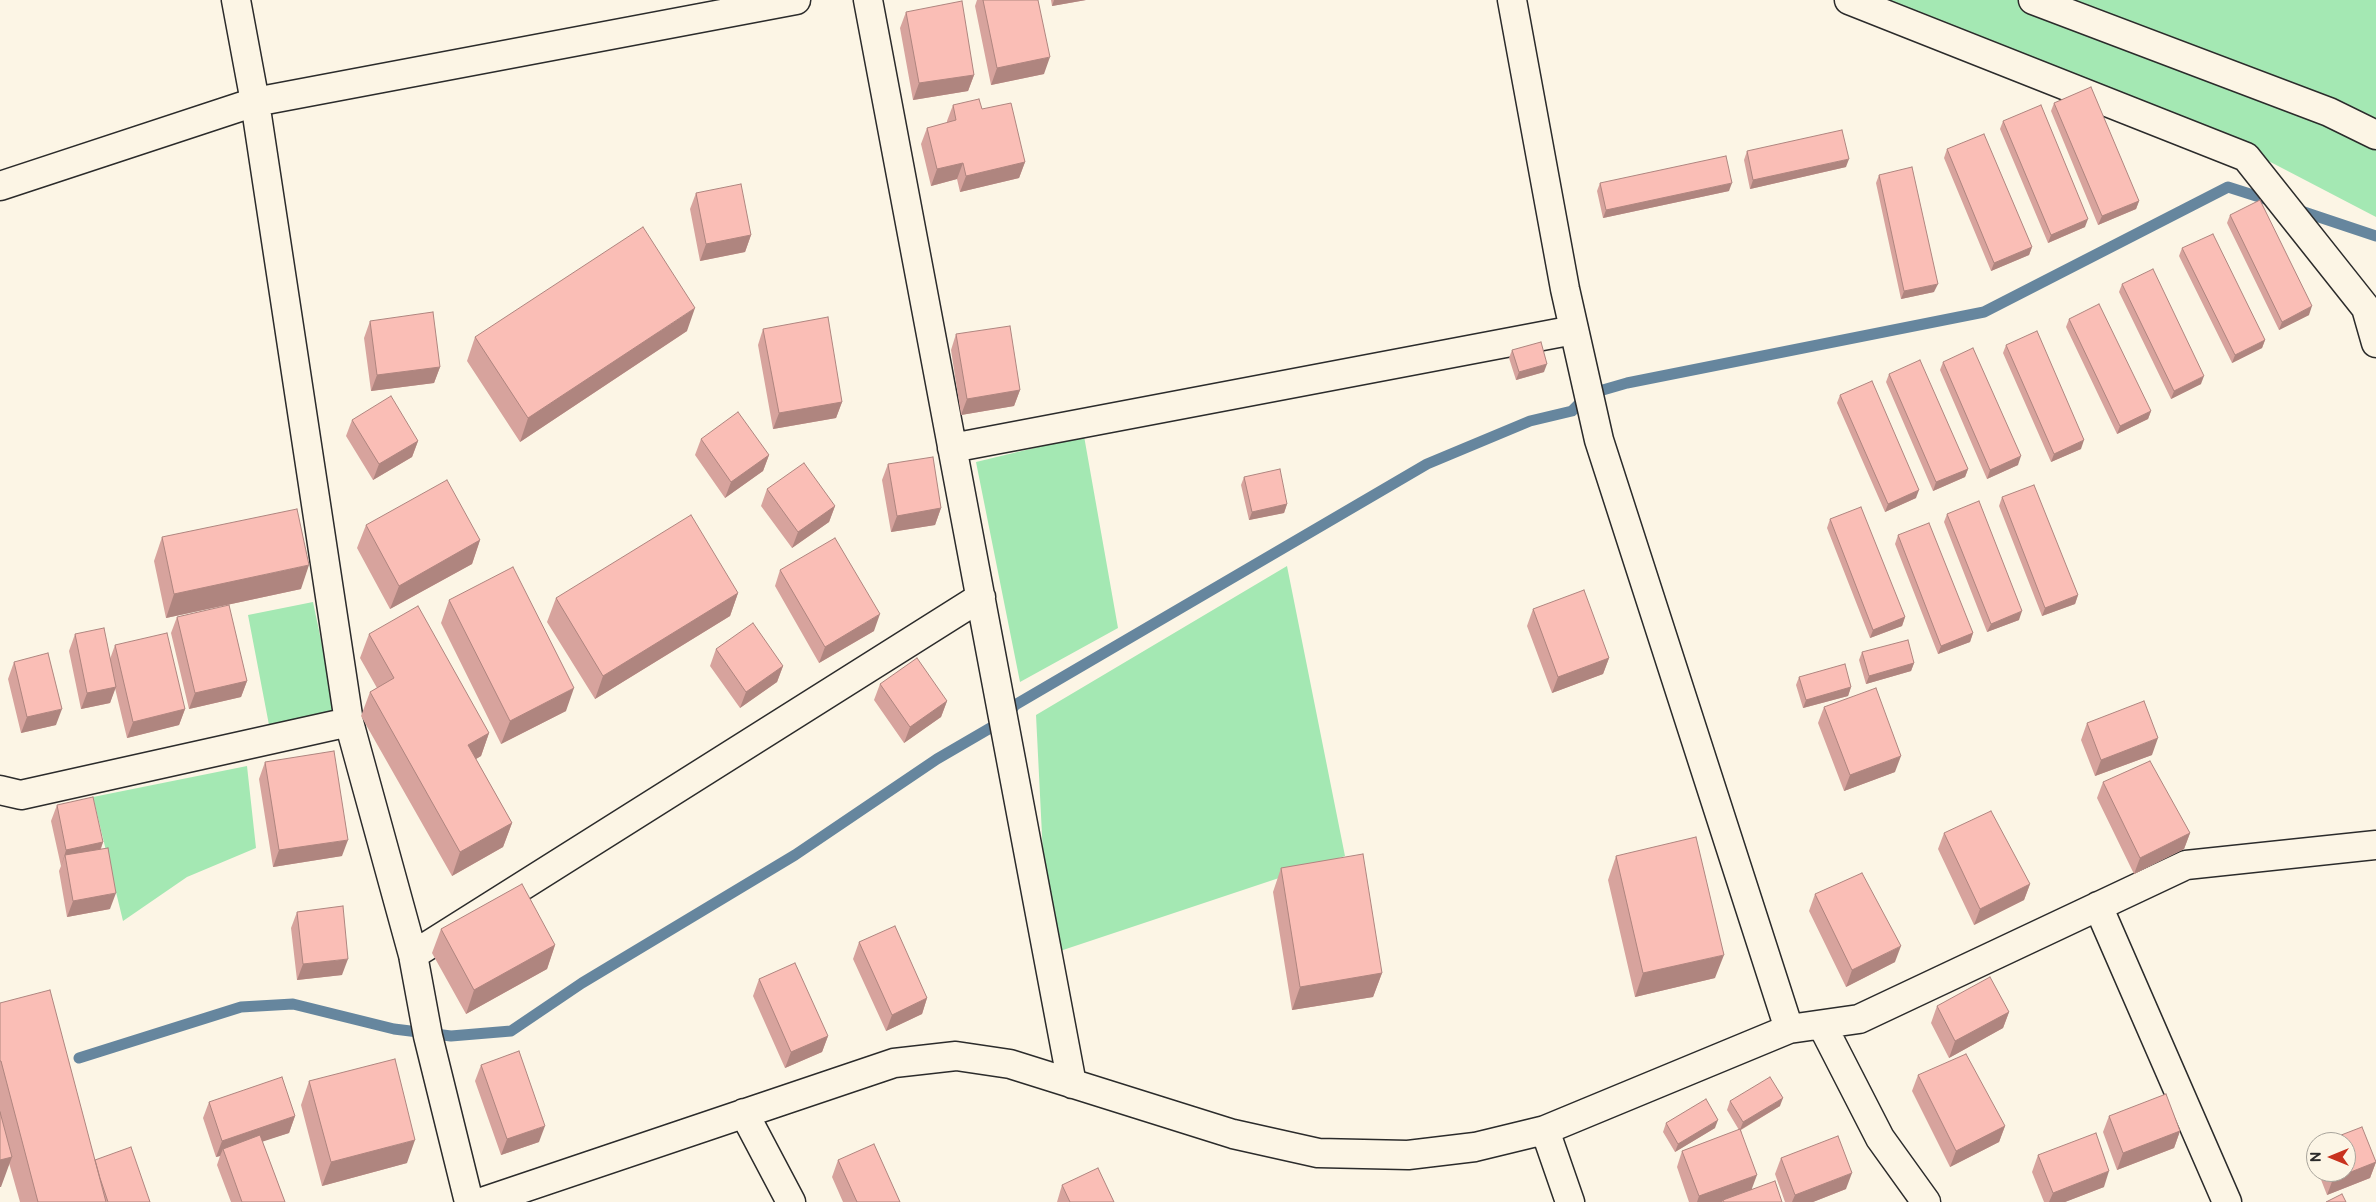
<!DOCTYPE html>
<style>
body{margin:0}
#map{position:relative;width:2376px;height:1202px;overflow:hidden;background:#fcf5e5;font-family:"Balsamiq Sans",sans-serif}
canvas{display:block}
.north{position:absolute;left:2306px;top:1132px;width:50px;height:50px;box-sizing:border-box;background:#fcf5e5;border:1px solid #a8a49b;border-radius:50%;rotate:270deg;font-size:14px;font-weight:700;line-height:20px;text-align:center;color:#2b2b2b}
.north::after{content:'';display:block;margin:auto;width:18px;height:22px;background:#c8321e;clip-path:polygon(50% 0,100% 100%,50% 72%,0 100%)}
</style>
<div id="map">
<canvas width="2376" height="1202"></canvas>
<div class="north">N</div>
</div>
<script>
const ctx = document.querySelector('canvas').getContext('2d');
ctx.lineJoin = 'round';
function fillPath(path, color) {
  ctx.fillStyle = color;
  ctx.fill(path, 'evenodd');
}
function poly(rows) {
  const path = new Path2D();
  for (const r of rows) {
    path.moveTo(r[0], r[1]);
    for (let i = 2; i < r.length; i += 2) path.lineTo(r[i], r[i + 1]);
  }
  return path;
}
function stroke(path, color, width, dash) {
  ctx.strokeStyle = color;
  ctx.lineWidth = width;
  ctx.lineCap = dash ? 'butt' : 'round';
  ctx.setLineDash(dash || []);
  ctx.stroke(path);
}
const green = poly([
 [1886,0,2376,0,2376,217,2209,130],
 [1084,436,1118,628,1020,682,976,462],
 [1287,566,1345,856,1048,955,1036,715],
 [313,602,336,712,269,725,248,615],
 [247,766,256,848,187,877,123,921,93,797]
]);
const stream = poly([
 [2295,209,2376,236],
 [79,1058,241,1007,293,1004,394,1029,451,1036,511,1031,582,983,795,855,937,759,1004,720,1015,705,1427,464,1530,421,1572,411,1589,394,1627,383,1984,312,2228,187,2275,202]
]);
const street = poly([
 [236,0,255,102,349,722,413,955,428,1036,469,1202],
 [868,0,1072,1084],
 [1512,0,1565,289,1599,440,1789,1029],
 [1849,0,2246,157,2366,308,2376,343],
 [2033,0,2329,112,2376,135],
 [0,186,255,102,796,0],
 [952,448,1574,330],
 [0,790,21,795,349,722],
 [2098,906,2227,1202],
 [413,955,981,597],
 [1822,1025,1880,1138,1926,1202],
 [744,1113,791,1202],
 [1545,1130,1570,1202],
 [482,1202,894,1063,956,1056,1010,1064,1233,1134,1318,1153,1408,1155,1475,1147,1545,1130,1789,1029,1859,1019,2186,865,2376,845]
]);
const wall = poly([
 [977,0,1038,0,1044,74,991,85,975,6],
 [1051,0,1086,0,1052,6],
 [906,12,974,75,968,91,913,100,900,28],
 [2054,103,2139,201,2136,209,2098,225,2051,111],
 [953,105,982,109,1025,162,1019,178,960,192,957,179,931,186,921,144,927,128,947,123,947,121],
 [2003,121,2085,227,2048,243,2000,129],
 [1947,149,2032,247,2029,255,1991,271,1944,158],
 [1747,151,1846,167,1750,189,1744,160],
 [1879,175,1934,292,1901,299,1876,183],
 [1600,183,1729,191,1603,218,1597,191],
 [696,193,751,235,745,252,700,261,690,209],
 [2230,215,2309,315,2279,330,2227,223],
 [2182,248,2265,340,2262,348,2232,363,2179,256],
 [2122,284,2201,384,2171,399,2119,292],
 [2069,319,2151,411,2148,419,2117,434,2066,327],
 [370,321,440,367,434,383,371,391,364,338],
 [763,329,842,402,836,418,773,429,758,345],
 [687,331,520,442,467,361,475,337],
 [956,334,1020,390,1014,406,961,415,951,350],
 [2006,345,2081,449,2051,462,2003,353],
 [1512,350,1544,372,1516,380,1509,358],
 [1943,362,2018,465,1987,479,1940,370],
 [1889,374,1968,469,1965,477,1933,491,1886,382],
 [1840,395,1916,498,1885,512,1837,403],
 [352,420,418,441,412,457,373,480,346,436],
 [701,439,769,455,763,471,725,498,695,455],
 [888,464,941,508,935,525,891,532,882,480],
 [1244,477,1287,504,1284,513,1249,520,1241,485],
 [767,489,835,506,829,522,792,548,761,506],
 [2002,497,2078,595,2075,604,2042,616,1999,506],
 [1947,514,2019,620,1987,632,1944,522],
 [1830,519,1905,617,1902,626,1870,638,1827,528],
 [366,525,480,540,472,564,390,609,357,548],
 [1898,535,1973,633,1970,642,1938,654,1895,544],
 [162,537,301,589,166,618,154,561],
 [780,570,874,631,819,663,775,586],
 [738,593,730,616,595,699,547,622,556,598],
 [449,600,566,711,501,744,441,623],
 [1533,609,1609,658,1603,674,1552,693,1527,626],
 [177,617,247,681,241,697,189,709,171,633],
 [75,634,110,659,115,645,185,709,179,725,127,738,115,688,110,703,81,709,69,651],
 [369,634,489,733,481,756,476,759,512,823,503,847,452,876,361,716,370,692,377,688,360,658],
 [716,649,783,666,777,682,740,708,710,666],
 [1862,652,1914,663,1911,671,1866,684,1859,660],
 [14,662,56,725,21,733,8,679],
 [1799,677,1851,687,1848,696,1803,708,1796,685],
 [880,684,947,701,941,717,904,743,874,700],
 [1824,707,1895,772,1844,791,1818,723],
 [2087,723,2152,755,2095,776,2081,740],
 [265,762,342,856,273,867,259,779],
 [2103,782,2190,833,2184,849,2134,874,2097,798],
 [57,805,103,842,101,849,110,909,67,917,59,871,61,866,51,821],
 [1944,833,2030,884,2024,900,1974,925,1938,849],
 [1616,856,1715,978,1635,997,1608,880],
 [1281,868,1382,973,1373,997,1292,1010,1273,892],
 [1815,894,1895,962,1846,987,1809,911],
 [297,912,342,975,297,980,291,928],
 [441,929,555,945,547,969,466,1014,432,953],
 [859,942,927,998,922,1014,886,1031,853,959],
 [759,979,828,1036,822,1052,785,1068,753,996],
 [0,1003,95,1160,150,1202,20,1202,9,1163,0,1187],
 [1937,1006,2009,1012,2003,1028,1949,1058,1931,1023],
 [481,1065,539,1142,501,1155,475,1081],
 [1918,1075,2005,1126,1999,1142,1950,1167,1912,1091],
 [309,1081,407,1163,322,1186,301,1105],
 [1730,1101,1780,1106,1741,1130,1752,1189,1782,1202,1689,1202,1677,1167,1682,1151,1739,1130,1727,1110],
 [209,1102,295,1116,289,1133,262,1141,285,1202,231,1202,217,1165,220,1156,216,1157,203,1118],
 [2109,1116,2180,1131,2174,1148,2117,1170,2103,1132],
 [1666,1123,1715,1128,1675,1152,1663,1132],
 [2316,1153,2316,1166,2314,1160],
 [2038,1155,2104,1187,2065,1202,2044,1202,2032,1172],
 [1781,1158,1846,1189,1813,1202,1785,1202,1775,1174],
 [838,1160,900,1202,843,1202,832,1177],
 [2376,1162,2370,1178,2327,1195,2318,1172,2346,1172],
 [1062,1185,1114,1202,1057,1202]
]);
const shadedWall = poly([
 [1054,0,1086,0,1052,6],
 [1050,57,1044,74,991,85,997,68],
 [974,75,968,91,913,100,919,83],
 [1849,159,1846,167,1750,189,1753,180],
 [1025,162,1019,178,960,192,966,176],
 [963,163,957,179,931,186,937,169],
 [1732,183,1729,191,1603,218,1606,210],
 [2139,201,2136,209,2098,225,2102,216],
 [2088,219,2085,227,2048,243,2051,235],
 [751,235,745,252,700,261,706,244],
 [2032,247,2029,255,1991,271,1994,263],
 [1938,284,1934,292,1901,299,1904,291],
 [2312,306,2309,315,2279,330,2282,322],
 [695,308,687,331,520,442,528,418],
 [2265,340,2262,348,2232,363,2235,355],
 [1547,364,1544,372,1516,380,1519,372],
 [440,367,434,383,371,391,377,375],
 [2204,376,2201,384,2171,399,2174,391],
 [1020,390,1014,406,961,415,967,399],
 [842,402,836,418,773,429,779,413],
 [2151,411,2148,419,2117,434,2120,426],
 [2084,440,2081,449,2051,462,2054,454],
 [418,441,412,457,373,480,379,464],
 [769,455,763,471,725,498,731,482],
 [2021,456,2018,465,1987,479,1990,470],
 [1968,469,1965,477,1933,491,1936,482],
 [1919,490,1916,498,1885,512,1888,504],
 [1287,504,1284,513,1249,520,1252,512],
 [835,506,829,522,792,548,798,532],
 [941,508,935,525,891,532,897,516],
 [480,540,472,564,390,609,399,586],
 [309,565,301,589,166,618,174,594],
 [738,593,730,616,595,699,603,676],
 [2078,595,2075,604,2042,616,2045,608],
 [2022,611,2019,620,1987,632,1991,624],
 [880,614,874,631,819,663,825,647],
 [1905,617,1902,626,1870,638,1873,630],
 [1973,633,1970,642,1938,654,1941,646],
 [1609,658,1603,674,1552,693,1558,677],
 [1914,663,1911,671,1866,684,1869,676],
 [783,666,777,682,740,708,746,692],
 [247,681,241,697,189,709,195,693],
 [116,687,110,703,81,709,87,693],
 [1851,687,1848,696,1803,708,1806,700],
 [574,688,566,711,501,744,510,721],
 [947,701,941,717,904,743,910,727],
 [62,709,56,725,21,733,27,717],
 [185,709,179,725,127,738,133,722],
 [489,733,481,756,459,769,468,745],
 [2158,738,2152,755,2095,776,2101,760],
 [1901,756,1895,772,1844,791,1850,775],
 [512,823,503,847,452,876,460,852],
 [2190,833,2184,849,2134,874,2140,858],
 [348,840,342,856,273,867,279,850],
 [103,842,97,858,65,855,61,867,66,850],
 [2030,884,2024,900,1974,925,1980,909],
 [116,893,110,909,67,917,73,901],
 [555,945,547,969,466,1014,474,990],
 [1901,946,1895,962,1846,987,1852,970],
 [1724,955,1715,978,1635,997,1643,973],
 [348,959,342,975,297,980,303,964],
 [1382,973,1373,997,1292,1010,1300,987],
 [927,998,922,1014,886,1031,892,1015],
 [2009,1012,2003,1028,1949,1058,1955,1041],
 [828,1036,822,1052,785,1068,791,1052],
 [1783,1098,1780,1106,1740,1130,1743,1122],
 [295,1116,289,1133,225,1154,223,1149,220,1156,216,1157,222,1141],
 [1718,1120,1715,1128,1675,1152,1678,1144],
 [545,1126,539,1142,501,1155,507,1139],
 [2005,1126,1999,1142,1950,1167,1956,1151],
 [2180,1131,2174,1148,2117,1170,2123,1153],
 [415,1140,407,1163,322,1186,331,1162],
 [12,1157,1,1187,0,1187,0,1160],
 [2376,1162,2370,1178,2327,1195,2333,1179],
 [2109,1171,2104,1187,2065,1202,2049,1202,2053,1193],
 [1852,1173,1846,1189,1813,1202,1792,1202,1795,1195],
 [1757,1175,1751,1191,1723,1200,1722,1202,1697,1202,1699,1196]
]);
const building = poly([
 [983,0,1038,0,1050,57,997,68,983,0],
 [962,1,974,75,919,83,906,12,962,1],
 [2091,87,2139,201,2102,216,2054,103,2091,87],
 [979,99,982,109,1011,103,1025,162,966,176,963,163,937,169,927,128,956,120,953,105,979,99],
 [2041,105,2088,219,2051,235,2003,121,2041,105],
 [1842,130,1849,159,1753,180,1747,151,1842,130],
 [1984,134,2032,247,1994,263,1947,149,1984,134],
 [1726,156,1732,183,1606,210,1600,183,1726,156],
 [1912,167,1938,284,1904,291,1879,175,1912,167],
 [741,184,751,235,706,244,696,193,741,184],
 [2260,200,2312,306,2282,322,2230,215,2260,200],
 [643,227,695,308,528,418,475,337,643,227],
 [2213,234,2265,340,2235,355,2182,248,2213,234],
 [2153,269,2204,376,2174,391,2122,284,2153,269],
 [2099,304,2151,411,2120,426,2069,319,2099,304],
 [433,312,440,367,377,375,370,321,433,312],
 [828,317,842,402,779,413,763,329,828,317],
 [1010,326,1020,390,967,399,956,334,1010,326],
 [2037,331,2084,440,2054,454,2006,345,2037,331],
 [1541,342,1547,364,1519,372,1512,350,1541,342],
 [1973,348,2021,456,1990,470,1943,362,1973,348],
 [1920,360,1968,469,1936,482,1889,374,1920,360],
 [1872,381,1919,490,1888,504,1840,395,1872,381],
 [391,396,418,441,379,464,352,420,391,396],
 [738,412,769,455,731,482,701,439,738,412],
 [933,457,941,508,897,516,888,464,933,457],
 [804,463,835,506,798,532,767,489,804,463],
 [1280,469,1287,504,1252,512,1244,477,1280,469],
 [447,480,480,540,399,586,366,525,447,480],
 [2034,485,2078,595,2045,608,2002,497,2034,485],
 [1979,501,2022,611,1991,624,1947,514,1979,501],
 [1861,507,1905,617,1873,630,1830,519,1861,507],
 [297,509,309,565,174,594,162,537,297,509],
 [691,515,738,593,603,676,556,598,691,515],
 [1929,523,1973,633,1941,646,1898,535,1929,523],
 [835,538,880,614,825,647,780,570,835,538],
 [513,567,574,688,510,721,449,600,513,567],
 [1584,590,1609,658,1558,677,1533,609,1584,590],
 [229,605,247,681,195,693,177,617,229,605],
 [418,606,489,733,468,745,512,823,460,852,370,692,394,678,369,634,418,606],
 [753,623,783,666,746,692,716,649,753,623],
 [104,628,116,687,87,693,75,634,104,628],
 [167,633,185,709,133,722,115,645,167,633],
 [1908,640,1914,663,1869,676,1862,652,1908,640],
 [48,653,62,709,27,717,14,662,48,653],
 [917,658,947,701,910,727,880,684,917,658],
 [1845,664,1851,687,1806,700,1799,677,1845,664],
 [1876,688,1901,756,1850,775,1824,707,1876,688],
 [2144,701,2158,738,2101,760,2087,723,2144,701],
 [334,751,348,840,279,850,265,762,334,751],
 [2150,761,2190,833,2140,858,2103,782,2150,761],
 [93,797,103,842,66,850,57,805,93,797],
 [1991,811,2030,884,1980,909,1944,833,1991,811],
 [1696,837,1724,955,1643,973,1616,856,1696,837],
 [108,848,116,893,73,901,65,855,108,848],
 [1363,854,1382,973,1300,987,1281,868,1363,854],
 [1862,873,1901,946,1852,970,1815,894,1862,873],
 [522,884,555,945,474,990,441,929,522,884],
 [343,906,348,959,303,964,297,912,343,906],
 [895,926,927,998,892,1015,859,942,895,926],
 [795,963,828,1036,791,1052,759,979,795,963],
 [1990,977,2009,1012,1955,1041,1937,1006,1990,977],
 [50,990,106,1202,38,1202,1,1061,0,1061,0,1003,50,990],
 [519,1051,545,1126,507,1139,481,1065,519,1051],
 [1966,1054,2005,1126,1956,1151,1918,1075,1966,1054],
 [395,1059,415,1140,331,1162,309,1081,395,1059],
 [282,1077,295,1116,222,1141,209,1102,282,1077],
 [1770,1077,1783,1098,1743,1122,1730,1101,1770,1077],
 [2166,1094,2180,1131,2123,1153,2109,1116,2166,1094],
 [1706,1099,1718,1120,1678,1144,1666,1123,1706,1099],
 [0,1112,12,1157,0,1160,0,1112],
 [2362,1127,2376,1162,2333,1179,2331,1172,2346,1172,2346,1142,2323,1142,2362,1127],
 [1740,1129,1757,1175,1699,1196,1682,1151,1740,1129],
 [2096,1133,2109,1171,2053,1193,2038,1155,2096,1133],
 [260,1135,285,1202,242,1202,223,1149,260,1135],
 [1838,1136,1852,1173,1795,1195,1781,1158,1838,1136],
 [874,1144,900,1202,857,1202,838,1160,874,1144],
 [131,1147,150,1202,108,1202,100,1178,95,1160,131,1147],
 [1098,1168,1114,1202,1070,1202,1062,1185,1098,1168],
 [1775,1181,1782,1202,1724,1202,1723,1200,1775,1181],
 [2342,1194,2346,1202,2326,1202,2342,1194]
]);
fillPath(green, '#a4e8b3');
stroke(stream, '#66869e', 11);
stroke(street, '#2b2b2b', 31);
stroke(street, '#fcf5e5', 28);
fillPath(wall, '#d7a39d');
fillPath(shadedWall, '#af857f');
fillPath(building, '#fabeb6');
stroke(building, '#af857f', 1);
</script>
